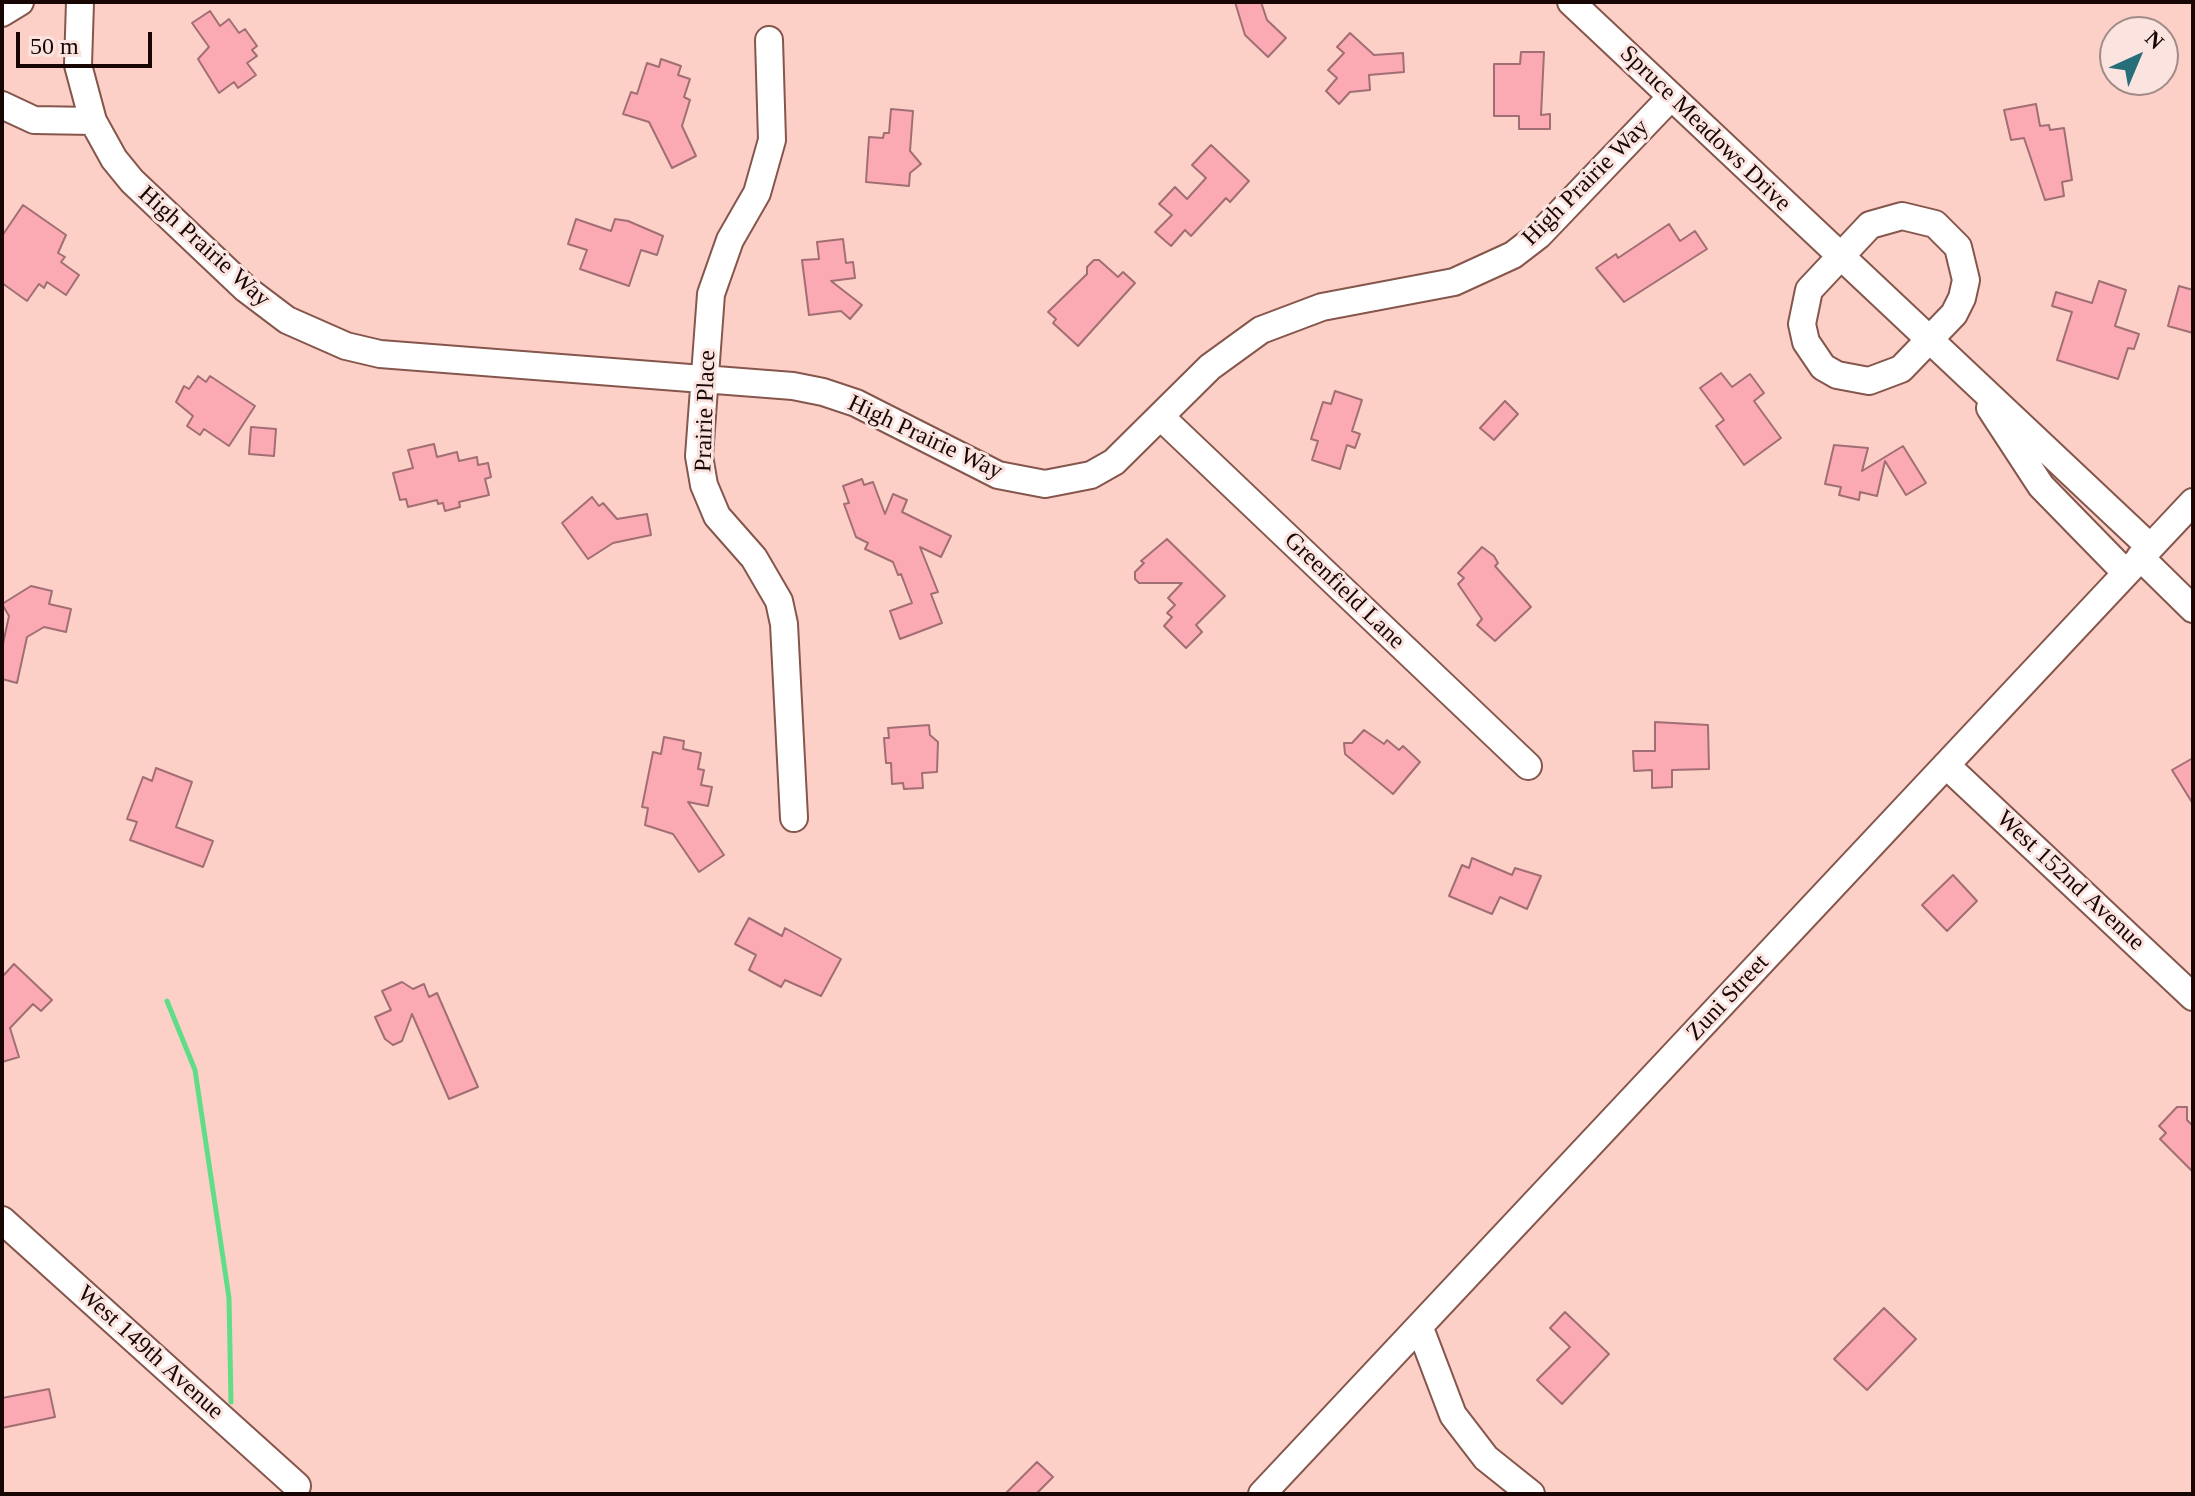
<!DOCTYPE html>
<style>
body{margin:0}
#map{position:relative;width:2195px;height:1496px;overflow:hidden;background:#fdd0c7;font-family:Georgia,serif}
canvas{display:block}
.frame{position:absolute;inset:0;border:4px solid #180604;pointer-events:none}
.north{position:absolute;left:2099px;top:16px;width:80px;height:80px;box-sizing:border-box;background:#fbe4df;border:2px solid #a08b87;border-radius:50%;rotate:44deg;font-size:22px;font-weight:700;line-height:32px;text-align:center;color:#180604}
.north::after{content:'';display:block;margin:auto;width:28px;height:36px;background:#276e7b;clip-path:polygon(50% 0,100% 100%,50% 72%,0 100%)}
.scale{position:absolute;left:16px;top:32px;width:136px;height:36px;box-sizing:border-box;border:4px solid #180604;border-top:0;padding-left:10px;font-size:24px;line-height:28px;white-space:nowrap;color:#180604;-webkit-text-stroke:6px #fbe4df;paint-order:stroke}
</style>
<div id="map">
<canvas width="2195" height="1496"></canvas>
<div class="frame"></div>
<div class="north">N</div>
<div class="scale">50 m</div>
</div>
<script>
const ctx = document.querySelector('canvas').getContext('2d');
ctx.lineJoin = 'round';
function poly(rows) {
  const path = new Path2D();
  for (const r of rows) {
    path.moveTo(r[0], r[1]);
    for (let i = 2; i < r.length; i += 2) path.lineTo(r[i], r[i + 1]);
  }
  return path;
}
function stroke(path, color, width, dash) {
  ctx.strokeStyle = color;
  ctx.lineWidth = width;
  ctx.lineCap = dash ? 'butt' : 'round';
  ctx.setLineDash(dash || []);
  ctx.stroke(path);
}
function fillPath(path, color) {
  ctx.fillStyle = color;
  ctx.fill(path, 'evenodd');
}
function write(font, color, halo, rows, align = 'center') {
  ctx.font = font + ' Georgia,serif';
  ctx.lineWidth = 6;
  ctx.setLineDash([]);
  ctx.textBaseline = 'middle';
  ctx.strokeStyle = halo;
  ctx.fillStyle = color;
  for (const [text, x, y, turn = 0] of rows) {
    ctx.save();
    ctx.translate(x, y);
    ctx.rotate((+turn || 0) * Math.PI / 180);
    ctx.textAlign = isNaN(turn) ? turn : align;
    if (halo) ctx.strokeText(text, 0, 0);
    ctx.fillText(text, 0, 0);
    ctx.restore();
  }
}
const stream = poly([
 [167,1001,195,1070,229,1298,231,1402]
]);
const building = poly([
 [1235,2,1261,2,1267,20,1286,38,1268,57,1245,35,1235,2],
 [210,11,220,26,229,19,239,33,245,29,257,46,252,50,257,56,247,63,256,75,238,88,234,82,219,93,198,59,209,47,192,23,210,11],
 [1350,33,1374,55,1403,53,1404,72,1369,75,1370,90,1350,92,1339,104,1326,91,1337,78,1328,70,1344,53,1337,47,1350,33],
 [1521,52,1544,52,1541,115,1550,114,1550,129,1519,129,1519,116,1494,116,1494,64,1520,64,1521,52],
 [661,59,681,66,678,75,690,79,684,97,690,100,682,126,696,156,672,168,649,122,623,114,631,92,637,94,647,63,659,67,661,59],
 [2036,104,2040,126,2049,125,2050,130,2064,128,2072,180,2062,182,2064,196,2045,200,2024,138,2011,140,2004,110,2036,104],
 [891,109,913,111,910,151,921,164,910,173,909,186,866,182,869,137,883,138,884,133,889,133,891,109],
 [1211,145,1249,181,1230,202,1226,198,1191,236,1185,230,1171,246,1155,232,1172,215,1159,204,1175,187,1187,199,1206,178,1192,165,1211,145],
 [23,205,66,235,58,253,65,257,61,262,79,275,66,295,47,282,44,288,39,284,27,301,2,283,2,236,23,205],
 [576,219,611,231,615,219,628,221,663,236,657,255,641,250,629,286,580,269,587,250,568,244,576,219],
 [1669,224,1680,241,1695,231,1707,249,1624,302,1596,268,1616,254,1618,258,1669,224],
 [843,239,846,263,853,262,855,278,831,281,862,305,850,319,841,311,809,315,802,260,819,259,817,242,843,239],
 [1094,260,1099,260,1118,277,1123,272,1135,283,1078,346,1053,323,1056,319,1048,312,1087,274,1087,267,1094,260],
 [2099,281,2126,290,2115,326,2139,334,2134,349,2128,348,2118,379,2057,360,2072,312,2052,306,2056,292,2092,303,2099,281],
 [2179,286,2193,290,2193,333,2168,326,2179,286],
 [1721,373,1732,387,1750,374,1764,393,1754,401,1781,438,1744,465,1716,426,1724,420,1700,388,1721,373],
 [198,376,206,382,210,376,255,406,229,446,204,429,200,435,187,426,193,416,176,402,184,386,189,389,198,376],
 [1335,391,1362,400,1352,431,1360,434,1355,448,1347,445,1340,469,1312,460,1318,441,1311,439,1323,402,1331,404,1335,391],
 [1505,401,1518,414,1494,440,1480,428,1505,401],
 [251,427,276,429,274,456,249,454,251,427],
 [434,444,437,457,457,452,459,461,477,457,478,465,488,463,491,477,485,479,489,495,459,502,460,507,445,511,443,503,438,504,437,500,408,507,406,499,400,500,393,473,413,468,408,450,434,444],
 [1834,445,1868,448,1862,471,1903,446,1926,483,1906,495,1885,461,1877,496,1860,492,1859,500,1839,495,1841,487,1825,484,1834,445],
 [862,479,864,485,873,482,885,514,893,494,907,500,902,512,951,536,941,557,920,547,938,592,931,594,942,623,900,639,890,611,912,603,901,574,898,575,893,562,865,549,868,543,856,537,844,504,849,503,843,486,862,479],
 [592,497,599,506,603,503,617,519,647,514,651,535,613,543,588,559,562,523,592,497],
 [1167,539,1225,596,1196,625,1202,632,1186,648,1164,626,1172,617,1167,613,1175,605,1168,598,1182,583,1139,583,1135,579,1135,572,1144,563,1141,561,1167,539],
 [1482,547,1494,556,1498,563,1495,566,1531,607,1495,641,1477,625,1482,619,1458,584,1464,578,1458,573,1482,547],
 [31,586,52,591,49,604,71,609,66,632,44,627,27,637,17,683,2,679,2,648,9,616,2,604,31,586],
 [1655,722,1708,725,1709,769,1672,770,1672,787,1652,788,1652,770,1634,771,1633,751,1655,751,1655,722],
 [929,725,930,735,938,742,937,772,922,773,923,788,904,789,903,783,892,784,891,763,886,763,884,738,889,738,888,728,929,725],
 [1364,730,1384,744,1387,740,1399,750,1403,746,1420,762,1393,794,1345,754,1344,743,1352,743,1364,730],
 [664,737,684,741,683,749,701,753,698,769,704,770,701,785,712,787,708,806,688,802,724,855,699,872,673,834,645,825,648,808,642,807,653,752,661,754,664,737],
 [2193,758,2193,804,2172,770,2193,758],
 [156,768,192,782,176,827,213,841,203,867,130,840,137,822,127,819,143,777,152,781,156,768],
 [1472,858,1512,875,1515,868,1541,876,1527,909,1500,897,1492,914,1449,896,1462,865,1469,868,1472,858],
 [1953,875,1977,901,1947,931,1922,905,1953,875],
 [749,918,782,936,785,928,841,959,821,996,785,980,781,987,749,970,756,955,735,944,749,918],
 [14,964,52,1000,41,1011,33,1004,10,1028,19,1057,2,1062,2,977,14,964],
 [402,982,413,989,424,984,429,997,437,993,478,1087,449,1099,412,1014,402,1041,393,1045,385,1039,375,1017,391,1010,382,991,402,982],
 [2177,1107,2187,1107,2187,1120,2193,1126,2193,1172,2160,1139,2166,1133,2159,1126,2177,1107],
 [1884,1308,1916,1339,1867,1390,1834,1359,1884,1308],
 [1565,1312,1609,1354,1562,1404,1537,1380,1570,1347,1550,1328,1565,1312],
 [49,1389,55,1417,2,1428,2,1398,49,1389],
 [1037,1462,1053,1477,1036,1494,1005,1494,1037,1462]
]);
const minor = poly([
 [80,2,78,65,93,121],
 [1571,2,2150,547],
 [2,13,20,2],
 [769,40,772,140,757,193,730,240,711,294,699,456,704,485,717,516,754,558,779,601,784,624,794,818],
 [2,105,34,120,93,121,114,159,132,181,246,289,287,320,346,346,380,354,793,386,823,392,856,403,998,475,1045,484,1091,475,1114,462,1210,367,1261,330,1322,307,1454,282,1513,255,1539,235,1671,97],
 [1902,216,1935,224,1958,247,1966,280,1962,298,1954,314,1901,369,1869,381,1837,375,1823,367,1806,342,1802,324,1809,290,1870,225,1902,216],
 [1990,408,2041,486,2125,572],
 [1161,417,1528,766],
 [2140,557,2193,609],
 [1946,765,2193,997],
 [2,1220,297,1486],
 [1416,1330,1423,1336,1453,1415,1486,1458,1531,1494],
 [1262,1494,2193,502]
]);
const streetNames = [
 ["Spruce Meadows Drive",1705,129,44],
 ["High Prairie Way",1586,183,-45],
 ["High Prairie Way",204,247,42],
 ["Prairie Place",706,411,-88],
 ["High Prairie Way",925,438,25],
 ["Greenfield Lane",1344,591,44],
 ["West 152nd Avenue",2070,881,43],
 ["Zuni Street",1728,998,-47],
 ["West 149th Avenue",150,1353,42]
];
stroke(stream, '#61dd89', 5);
fillPath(building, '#fba9b3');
stroke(building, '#a16e74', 2);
stroke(minor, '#85564c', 30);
stroke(minor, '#fff', 26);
write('24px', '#180604', '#fbe4df', streetNames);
</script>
